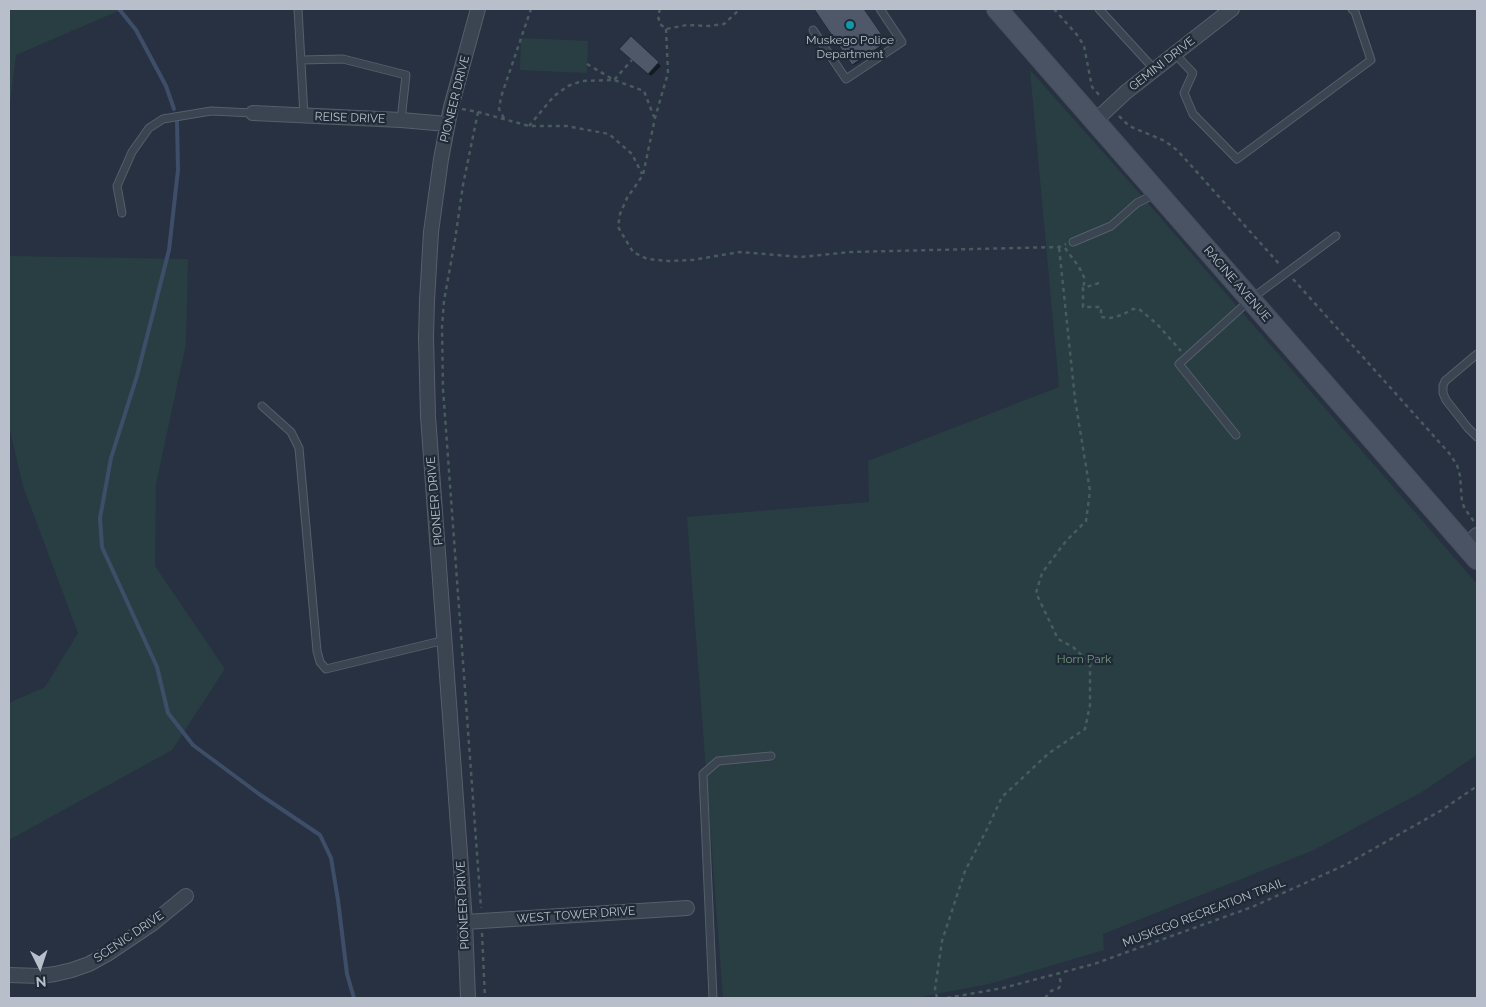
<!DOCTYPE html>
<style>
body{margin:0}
#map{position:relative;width:1486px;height:1007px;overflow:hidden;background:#273141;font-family:Raleway,sans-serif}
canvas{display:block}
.frame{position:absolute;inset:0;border:10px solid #b8bfcb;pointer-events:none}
.north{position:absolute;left:15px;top:942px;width:50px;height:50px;-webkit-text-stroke:4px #202936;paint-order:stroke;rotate:176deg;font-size:14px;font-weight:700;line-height:20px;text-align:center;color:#b8bfcb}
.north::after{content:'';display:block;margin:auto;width:18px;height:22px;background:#b8bfcb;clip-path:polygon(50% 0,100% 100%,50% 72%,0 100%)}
</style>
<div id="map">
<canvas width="1486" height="1007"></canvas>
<div class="frame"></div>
<div class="north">N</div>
</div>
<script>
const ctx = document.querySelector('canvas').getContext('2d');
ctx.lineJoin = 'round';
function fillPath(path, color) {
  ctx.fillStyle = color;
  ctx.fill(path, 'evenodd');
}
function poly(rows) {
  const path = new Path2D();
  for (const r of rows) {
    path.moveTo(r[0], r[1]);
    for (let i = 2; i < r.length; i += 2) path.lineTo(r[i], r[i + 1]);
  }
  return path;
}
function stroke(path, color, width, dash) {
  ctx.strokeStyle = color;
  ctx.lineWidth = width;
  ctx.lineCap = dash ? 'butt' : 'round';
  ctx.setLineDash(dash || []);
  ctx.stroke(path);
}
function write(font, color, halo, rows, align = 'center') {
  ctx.font = font + ' Raleway,sans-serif';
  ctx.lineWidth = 4.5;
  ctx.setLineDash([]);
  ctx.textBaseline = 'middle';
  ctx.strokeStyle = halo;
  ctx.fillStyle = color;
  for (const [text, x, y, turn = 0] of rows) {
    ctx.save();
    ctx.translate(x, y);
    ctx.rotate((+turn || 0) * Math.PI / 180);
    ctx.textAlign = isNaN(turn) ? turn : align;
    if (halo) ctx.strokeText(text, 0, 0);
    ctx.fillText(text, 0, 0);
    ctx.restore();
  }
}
const green = poly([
 [9,9,123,9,16,55,9,112],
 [521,38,588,41,587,73,520,70],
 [1030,70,1133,186,1477,584,1477,755,1422,792,1314,850,1103,934,1104,950,989,984,915,998,723,998,687,517,869,502,868,461,1059,387],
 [9,256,188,259,186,344,156,484,155,566,225,669,172,750,9,840,9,703,45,687,78,633,23,486,9,426]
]);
const shadow = poly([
 [815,9,863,9,887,43,854,65],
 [631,38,661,66,651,76,621,49]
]);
const stream = poly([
 [119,9,136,30,166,86,174,109],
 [177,122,178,170,169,250,137,376,111,458,100,518,102,547,157,667,168,713,193,745,259,794,320,835,331,858,338,900,347,974,354,998]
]);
const building = poly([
 [814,9,864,9,887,42,852,65,814,9],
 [631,36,659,62,648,74,619,49,631,36]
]);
const path = poly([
 [660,9,658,16,660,24,666,29,687,25,709,26,724,24,740,9],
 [1054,9,1078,36,1084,46,1092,87,1101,97],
 [666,29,668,73,655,118,643,175,627,198,620,214,618,227,633,252,647,259,668,261,692,260,740,252,801,257,851,252,1059,247,1066,244],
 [587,64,614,80,632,60],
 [462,109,478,112,529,126,567,126,609,134,632,154,642,174],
 [478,112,463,185,455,240,444,301,442,327,443,389,481,908],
 [1119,116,1129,126,1165,141,1178,151,1281,266],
 [504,118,499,109,501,97,531,9],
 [529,126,554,96,568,86,582,81,614,80,644,91,654,117],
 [1065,248,1079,267,1085,279,1083,288],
 [1293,279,1449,453,1457,465,1460,476,1462,502,1465,509,1475,523],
 [1099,283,1083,288,1083,307,1101,307,1101,317,1110,318,1122,315,1133,309,1139,309,1157,324,1181,351],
 [482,933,485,998],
 [937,998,935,989,942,941,965,871,987,829,1002,797,1049,753,1085,729,1090,705,1090,663,1073,647,1058,639,1036,593,1042,573,1066,541,1086,521,1090,491,1075,399,1059,247],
 [947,998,1003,988,1094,964,1252,907,1345,865,1442,810,1477,786],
 [1045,998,1051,991,1059,988,1061,984,1059,974]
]);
const service = poly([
 [298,9,304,116],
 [1099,9,1155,70],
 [813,30,846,79,902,42,880,9],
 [1175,54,1193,73,1184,93,1193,114,1237,159,1371,60,1355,12,1352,9],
 [301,60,343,59,406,75,401,120],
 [122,213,117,186,132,152,149,128,163,119,211,111,253,113],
 [1073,242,1111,226,1137,203,1157,193],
 [1477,354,1445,381,1443,386,1443,393,1446,400,1468,428,1477,437],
 [262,406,291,432,299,448,317,651,320,662,326,669,445,640],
 [1236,435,1179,364,1251,299,1336,236],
 [713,998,703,774,718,761,771,756]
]);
const minor = poly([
 [253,113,401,120,447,124],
 [1095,121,1126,92,1232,9],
 [1466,546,1477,535],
 [465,922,687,908],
 [9,975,40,976,55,974,72,970,89,964,107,954,153,923,186,896],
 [468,998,465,922,428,416,426,337,427,301,431,232,441,159,451,107,478,9]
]);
const secondary = poly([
 [997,9,1477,559]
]);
const markers = [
 [850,25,5,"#0f9aa8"]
];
const poiNames = [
 ["Muskego Police",850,40],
 ["Department",850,54]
];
const streetNames = [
 ["GEMINI DRIVE",1162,64,-38],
 ["PIONEER DRIVE",455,99,-76],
 ["REISE DRIVE",350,118,2],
 ["RACINE AVENUE",1237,284,49],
 ["PIONEER DRIVE",435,501,-95],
 ["PIONEER DRIVE",463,905,-93],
 ["MUSKEGO RECREATION TRAIL",1204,913,-21],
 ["WEST TOWER DRIVE",576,915,-4],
 ["SCENIC DRIVE",129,937,-34]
];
const parkNames = [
 ["Horn Park",1084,659]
];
fillPath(green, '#293e42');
fillPath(shadow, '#0007');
stroke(stream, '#3e4e69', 4);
fillPath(building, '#4e5869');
stroke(building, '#222b38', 1);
stroke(service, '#565f6b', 9);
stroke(minor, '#565f6b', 16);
stroke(secondary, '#454d5a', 22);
stroke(path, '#485b5e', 2.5, [4, 4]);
stroke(service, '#3b4451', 7);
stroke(minor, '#3b4451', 14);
stroke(secondary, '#4a5363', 20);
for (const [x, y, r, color] of markers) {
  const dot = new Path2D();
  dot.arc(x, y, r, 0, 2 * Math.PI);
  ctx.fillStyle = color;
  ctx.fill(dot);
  stroke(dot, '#202936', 2);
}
write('12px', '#b8bfcb', '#202936', poiNames);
write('12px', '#b8bfcb', '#202936', streetNames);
write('12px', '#709b7b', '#202936', parkNames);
</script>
